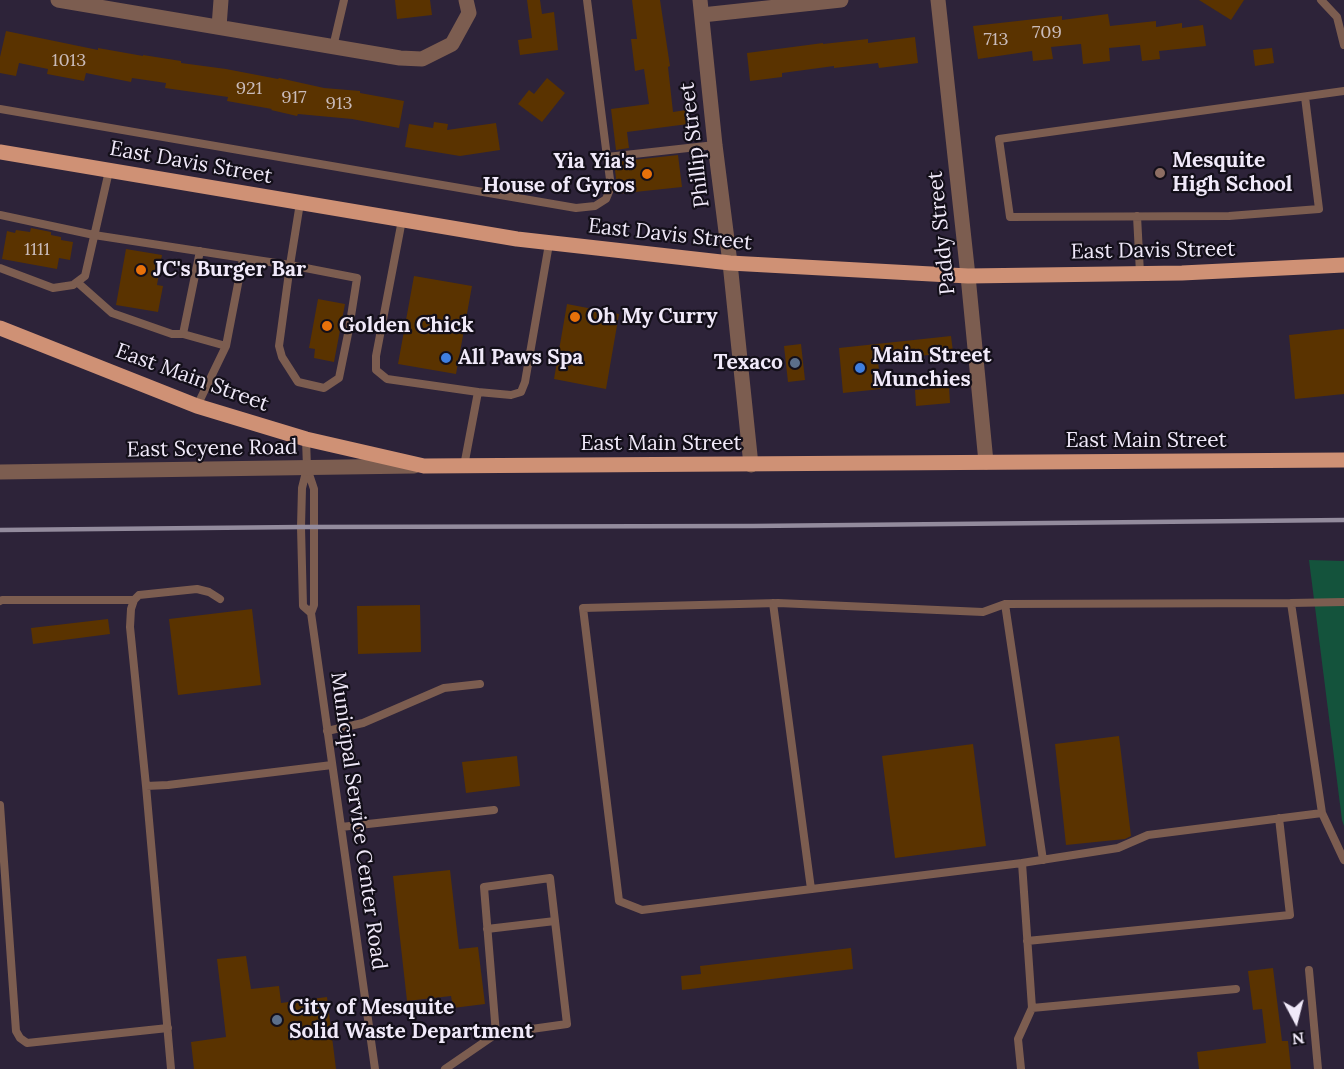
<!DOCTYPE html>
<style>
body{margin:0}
#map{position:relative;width:1344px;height:1069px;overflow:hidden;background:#2d2339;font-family:Lora,serif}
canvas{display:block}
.north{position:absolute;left:1266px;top:991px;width:60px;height:60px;-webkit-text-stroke:4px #130f19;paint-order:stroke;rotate:173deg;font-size:16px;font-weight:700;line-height:24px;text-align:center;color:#f0e9f9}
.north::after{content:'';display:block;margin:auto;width:21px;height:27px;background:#f0e9f9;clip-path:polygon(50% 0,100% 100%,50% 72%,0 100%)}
</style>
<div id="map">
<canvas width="1344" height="1069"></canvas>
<div class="north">N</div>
</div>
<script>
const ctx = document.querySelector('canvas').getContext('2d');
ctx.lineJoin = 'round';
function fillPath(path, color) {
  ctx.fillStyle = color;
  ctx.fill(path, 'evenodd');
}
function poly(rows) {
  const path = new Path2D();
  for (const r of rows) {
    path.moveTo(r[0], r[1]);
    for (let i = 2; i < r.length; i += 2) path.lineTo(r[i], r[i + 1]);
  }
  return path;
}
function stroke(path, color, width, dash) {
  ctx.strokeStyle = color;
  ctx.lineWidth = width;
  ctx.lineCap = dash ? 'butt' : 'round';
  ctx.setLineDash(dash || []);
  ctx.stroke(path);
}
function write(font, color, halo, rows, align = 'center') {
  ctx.font = font + ' Lora,serif';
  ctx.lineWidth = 4.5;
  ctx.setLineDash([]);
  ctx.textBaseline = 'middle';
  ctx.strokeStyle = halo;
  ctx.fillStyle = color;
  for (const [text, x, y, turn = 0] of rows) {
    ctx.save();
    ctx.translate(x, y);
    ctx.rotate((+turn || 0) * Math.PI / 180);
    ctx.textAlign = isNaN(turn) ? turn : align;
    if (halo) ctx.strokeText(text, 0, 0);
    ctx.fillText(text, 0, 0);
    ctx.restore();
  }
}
const green = poly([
 [1309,560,1344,561,1344,826,1342,820]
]);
const building = poly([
 [395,0,430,0,432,15,397,19],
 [527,0,540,0,542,14,554,12,558,50,520,55,518,40,532,38],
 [632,0,660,0,670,66,668,67,673,112,686,110,688,124,627,132,629,148,616,150,611,109,649,104,644,69,635,71,631,39,637,39],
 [1199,0,1244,0,1231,20],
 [1108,14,1110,26,1156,21,1156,27,1182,23,1182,28,1203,25,1206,46,1159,51,1160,59,1142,61,1140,45,1109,48,1110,61,1083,64,1081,44,1051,47,1053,59,1033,61,1032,51,978,59,973,26,1062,16,1062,20],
 [6,31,98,50,98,48,143,56,143,55,181,61,181,63,226,69,278,79,279,78,324,88,360,91,360,93,404,101,399,128,352,119,298,114,297,116,271,110,272,109,227,101,228,97,165,88,166,83,132,78,131,82,86,73,84,81,47,74,48,69,19,63,16,76,0,73,0,57],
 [915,37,918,63,879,68,878,63,834,68,834,66,782,73,782,77,750,81,747,53,823,43,823,44,868,39,868,43],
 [1272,48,1274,63,1255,66,1253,50],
 [547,78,565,93,542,122,518,104,529,90,534,94],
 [434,122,448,124,447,130,496,123,500,150,460,156,405,147,409,124,433,128],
 [678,155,682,187,616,194,617,186,614,162],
 [31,228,51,232,51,235,61,237,61,240,73,242,70,260,59,258,57,269,2,259,7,231,15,233,16,230,30,232],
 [126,249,162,255,157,285,163,286,158,312,116,305],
 [414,276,472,286,456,374,398,364],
 [318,299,345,304,334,362,314,358,315,349,309,348],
 [567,304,619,314,606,389,554,379],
 [1344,329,1344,394,1295,399,1289,335],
 [951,336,953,352,878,361,881,389,843,393,839,348],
 [801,344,805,380,788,382,784,346],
 [949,387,950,403,916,406,915,390],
 [420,605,421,652,358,654,357,606],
 [252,609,261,685,178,695,169,619],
 [108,619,110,634,33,644,31,628],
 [1119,736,1131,836,1125,839,1066,845,1055,744],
 [973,744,986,846,895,858,882,756],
 [517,756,520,786,466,793,462,762],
 [450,870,459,949,478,947,485,1004,453,1008,451,996,407,1001,393,876],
 [851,948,853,969,682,990,681,976,701,974,700,966],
 [246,956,251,989,279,986,281,1003,327,997,336,1069,194,1069,191,1042,226,1037,217,959],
 [1273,968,1282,1041,1288,1041,1291,1069,1199,1069,1197,1052,1266,1043,1262,1009,1253,1010,1248,971]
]);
const service = poly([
 [587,0,607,157],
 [1321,0,1337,17,1344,45],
 [333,47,344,0],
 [1305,97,1319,209,1229,216,1010,217,999,139,1344,91],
 [0,109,576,208,595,206,606,199,611,187,607,157,715,145],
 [0,215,94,235,263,261,290,265,357,278,349,329,339,378,324,388,298,382,282,357,279,346,290,265,300,203],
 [1137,216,1140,273],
 [402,220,376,356,376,370,387,379,478,392],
 [0,268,53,288,73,285,85,276,109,171],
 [77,282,112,313,172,334,183,334,200,251],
 [183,334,226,346],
 [197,406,226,346,243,258],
 [306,439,307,468,302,488,301,527,303,606,311,613],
 [464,466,478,392,511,395,521,392,525,382,549,244],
 [307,468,314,489,314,605,311,613,375,1069],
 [0,601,2,600,134,600],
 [773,603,811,889],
 [1291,603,1344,602],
 [1005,604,1043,860],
 [327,731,363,723,444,688,480,684],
 [146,786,130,627,131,609,134,600,139,595,197,589,209,592,220,599],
 [0,805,16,1031,20,1038,27,1043,168,1028],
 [341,827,494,810],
 [1022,863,1118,848,1148,835,1322,813],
 [487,929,555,921],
 [1027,941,1290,915,1279,818],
 [1309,970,1318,1069],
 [1236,989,1032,1008,1022,863,642,910,619,901,583,608,778,603,983,612,1005,604,1291,603,1322,813,1344,860],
 [171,1069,146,786,168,785,332,765],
 [445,1069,496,1034,567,1024,550,878,484,887,496,1034],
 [1021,1069,1018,1039,1032,1008]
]);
const minor = poly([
 [58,0,400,58,422,59,452,44,469,13,466,0],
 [700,0,715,145,730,263,751,465],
 [938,0,968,276,986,462],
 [702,15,841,0],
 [219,27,221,0]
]);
const tertiary = poly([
 [0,472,414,466]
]);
const primary = poly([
 [0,152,517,239,730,263,968,276,1182,273,1344,265],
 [0,328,197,406,306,439,424,466,1344,460]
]);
const rail = poly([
 [0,530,301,527,753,526,1344,520]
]);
const markers = [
 [1160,173,6,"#8d6e63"],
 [647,174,6,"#e8710a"],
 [141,270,6,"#e8710a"],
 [575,317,6,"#e8710a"],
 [327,326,6,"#e8710a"],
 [446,358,6,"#3f7fe0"],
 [795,363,6,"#5c6f8a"],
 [860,368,6,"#3f7fe0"],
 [277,1020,6,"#5c6f8a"]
];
const numberNames = [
 ["709",1047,33],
 ["713",996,40],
 ["1013",69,61],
 ["921",249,89],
 ["917",294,98],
 ["913",339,104],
 ["1111",37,250]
];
const streetNames = [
 ["Phillip Street",695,145,-97],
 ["East Davis Street",191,163,10],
 ["Paddy Street",942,233,-96],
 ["East Davis Street",670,235,6],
 ["East Davis Street",1153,251,-1],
 ["East Main Street",192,378,20],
 ["East Main Street",1146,441],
 ["East Main Street",661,444],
 ["East Scyene Road",212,449,-1],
 ["Municipal Service Center Road",358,821,82]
];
const poiNames = [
 ["Mesquite",1172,161],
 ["High School",1172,185],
 ["Yia Yia's",635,162,"right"],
 ["House of Gyros",635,186,"right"],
 ["JC's Burger Bar",153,270],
 ["Oh My Curry",587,317],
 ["Golden Chick",339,326],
 ["Main Street",872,356],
 ["Munchies",872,380],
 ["All Paws Spa",458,358],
 ["Texaco",783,363,"right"],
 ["City of Mesquite",289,1008],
 ["Solid Waste Department",289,1032]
];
fillPath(green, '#14533c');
fillPath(building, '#5a3300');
stroke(service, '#7c5d50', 8);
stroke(minor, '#7c5d50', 15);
stroke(tertiary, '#7c5d50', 15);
stroke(primary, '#cf9175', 15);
stroke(rail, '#938b9d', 4.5);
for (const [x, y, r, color] of markers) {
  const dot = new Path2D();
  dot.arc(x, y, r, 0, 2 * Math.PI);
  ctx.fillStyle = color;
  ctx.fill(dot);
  stroke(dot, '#130f19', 2);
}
write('18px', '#cabcbb', null, numberNames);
write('21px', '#f0e9f9', '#130f19', streetNames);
write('bold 21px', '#f0e9f9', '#130f19', poiNames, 'left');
</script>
